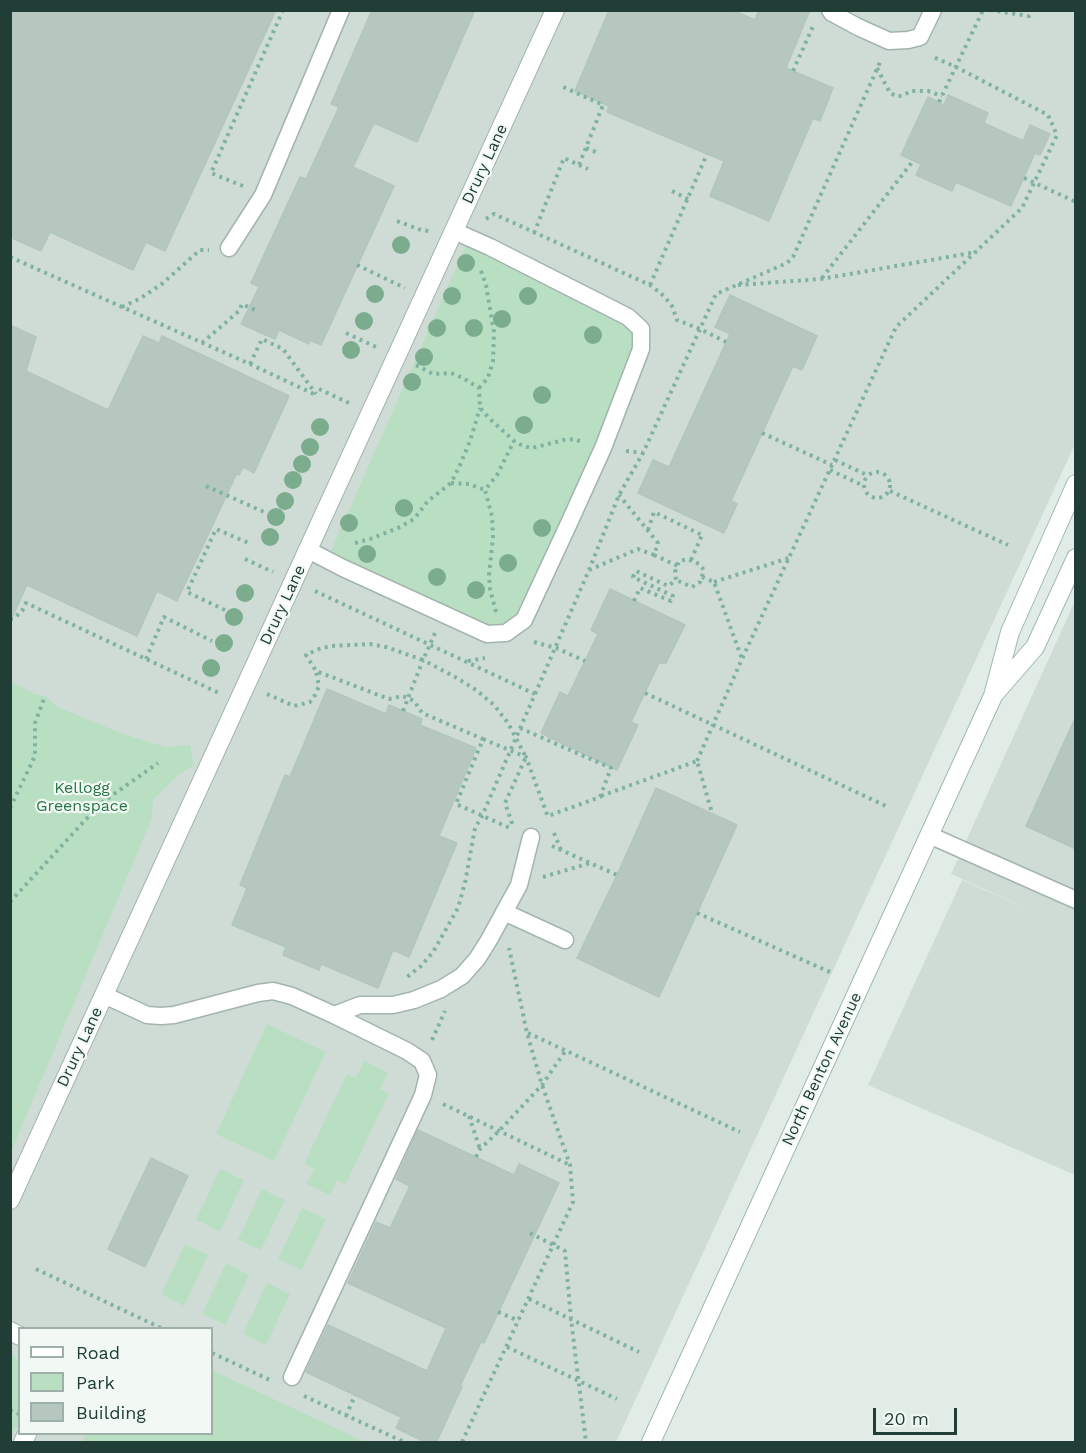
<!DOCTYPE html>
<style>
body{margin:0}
#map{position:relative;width:1086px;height:1453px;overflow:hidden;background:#e1ece7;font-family:"Work Sans",sans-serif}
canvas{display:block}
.frame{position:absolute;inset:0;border:12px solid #203e36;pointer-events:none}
.legend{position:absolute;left:18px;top:1327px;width:195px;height:108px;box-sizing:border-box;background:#f2f9f5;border:2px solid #9eaea9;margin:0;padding:8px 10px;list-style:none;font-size:18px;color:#203e36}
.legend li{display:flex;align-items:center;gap:12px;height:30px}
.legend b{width:30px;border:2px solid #9eaea9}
.scale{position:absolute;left:873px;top:1408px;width:84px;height:27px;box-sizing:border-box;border:3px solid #203e36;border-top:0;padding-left:8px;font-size:18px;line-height:21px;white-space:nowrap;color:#203e36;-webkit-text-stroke:4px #f2f9f5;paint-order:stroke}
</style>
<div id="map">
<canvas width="1086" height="1453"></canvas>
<div class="frame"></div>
<ul class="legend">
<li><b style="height:8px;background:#fff"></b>Road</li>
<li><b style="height:16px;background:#b9dfc2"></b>Park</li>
<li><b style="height:16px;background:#b6c7c0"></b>Building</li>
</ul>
<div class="scale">20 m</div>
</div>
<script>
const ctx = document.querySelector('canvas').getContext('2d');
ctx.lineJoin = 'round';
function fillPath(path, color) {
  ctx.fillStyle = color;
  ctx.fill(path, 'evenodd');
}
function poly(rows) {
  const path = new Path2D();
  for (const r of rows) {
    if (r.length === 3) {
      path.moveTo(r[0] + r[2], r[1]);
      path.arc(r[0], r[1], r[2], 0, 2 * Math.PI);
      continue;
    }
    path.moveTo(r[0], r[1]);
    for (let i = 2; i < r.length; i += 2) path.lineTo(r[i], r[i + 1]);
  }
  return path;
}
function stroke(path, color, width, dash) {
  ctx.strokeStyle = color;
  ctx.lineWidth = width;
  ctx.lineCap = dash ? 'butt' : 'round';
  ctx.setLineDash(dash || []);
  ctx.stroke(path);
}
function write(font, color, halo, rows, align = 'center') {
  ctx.font = font + ' "Work Sans",sans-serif';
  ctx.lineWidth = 4.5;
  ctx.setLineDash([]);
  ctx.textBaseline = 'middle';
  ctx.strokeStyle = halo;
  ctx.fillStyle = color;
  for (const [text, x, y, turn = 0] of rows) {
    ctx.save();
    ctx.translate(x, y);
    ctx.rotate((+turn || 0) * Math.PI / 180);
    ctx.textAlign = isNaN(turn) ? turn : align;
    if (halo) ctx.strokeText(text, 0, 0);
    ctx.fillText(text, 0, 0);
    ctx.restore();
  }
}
const built = poly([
 [10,11,1075,11,1075,444,616,1442,11,1442],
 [20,1328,212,1328,212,1434,20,1434],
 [1075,601,1075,1175,868,1085,962,880,1036,913,951,874]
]);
const green = poly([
 [469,238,628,317,641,349,524,620,506,633,327,560],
 [11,681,34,694,45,696,58,707,123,734,166,747,190,745,194,765,178,775,153,800,152,818,11,1152],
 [267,1024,326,1052,274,1161,216,1134],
 [364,1061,388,1073,380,1089,389,1093,346,1184,337,1180,330,1195,306,1184,314,1169,304,1164,347,1074,356,1078],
 [220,1169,244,1180,220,1231,196,1220],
 [262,1189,285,1200,261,1250,238,1240],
 [302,1208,326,1219,302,1270,278,1259],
 [185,1244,208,1255,184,1306,161,1294],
 [226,1263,249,1275,225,1325,202,1314],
 [267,1283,290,1294,266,1345,243,1334],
 [10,1352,20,1362,19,1425,11,1435],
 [212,1370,365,1442,82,1442,86,1434,212,1434]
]);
const building = poly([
 [10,10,276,10,165,251,146,242,133,270,50,232,41,251,10,237,10,10],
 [372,10,475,10,417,142,374,123,353,167,394,186,321,345,310,340,309,344,279,330,275,339,241,324,259,287,251,283,300,177,306,179,339,107,331,104,372,10],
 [609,10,732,10,755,20,759,10,810,10,786,68,833,88,820,121,813,118,769,221,710,196,724,161,607,112,609,106,575,91,609,10],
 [948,95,988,113,984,123,1023,141,1030,125,1050,134,1040,155,1035,153,1011,206,956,182,952,191,916,175,921,164,901,155,928,97,944,105,948,95],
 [730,295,817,336,802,370,793,366,731,501,737,504,724,533,638,493,653,460,669,467,730,334,715,327,730,295],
 [10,325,36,337,26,371,108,410,143,336,159,343,162,336,289,396,254,473,243,467,239,475,237,473,177,601,157,591,137,636,27,585,10,622,10,325],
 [610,589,685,625,666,663,659,663,631,722,638,725,617,770,541,733,560,692,568,696,598,634,591,630,610,589],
 [327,689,386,714,389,705,422,719,420,725,476,748,439,836,457,843,409,957,393,950,378,988,321,964,319,970,283,955,286,947,232,925,247,888,240,885,285,775,290,777,327,689],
 [1076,716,1076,849,1026,826,1076,716],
 [656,788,737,825,659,997,577,958,617,875,656,788],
 [418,1130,514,1175,519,1164,559,1183,484,1343,481,1342,460,1386,462,1387,436,1443,427,1443,396,1428,401,1417,306,1372,328,1325,427,1371,446,1328,348,1283,376,1222,390,1228,410,1186,396,1179,418,1130],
 [151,1158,188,1176,145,1267,108,1249,151,1158]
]);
const path = poly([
 [990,10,1029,16,1031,10],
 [877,68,890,93,896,96,902,96,911,91,928,91,942,96],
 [793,71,814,24],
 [939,102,983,10],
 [586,148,596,152],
 [579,165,588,169],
 [1024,178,1076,202],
 [243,186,211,173,283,10],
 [672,191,688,199],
 [486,219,494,214,650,285,664,296,672,306,677,320,700,329,726,342],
 [397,221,421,230,429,231],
 [534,233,564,158,579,165,603,105,561,86],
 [10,257,250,364,316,395],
 [357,265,405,288],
 [822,278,913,161],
 [650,285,707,154],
 [738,285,821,279,977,252],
 [122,307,141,298,163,283,200,250,209,250],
 [346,333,376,347],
 [202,343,239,311,242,304,255,310],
 [250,364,262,339,283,349,316,394],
 [416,365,433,374,451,373,463,378,479,388,480,408,489,418,514,441,523,446,532,448,564,440,575,439,583,443],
 [479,388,488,378,493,361,494,332,486,285,480,268],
 [319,389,351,404],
 [762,433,832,465],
 [626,451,643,453],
 [835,460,867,475],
 [830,470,864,486],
 [877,485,13],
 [451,483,469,484,485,490],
 [206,486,264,512],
 [890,491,1008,545],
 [648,530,654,512,702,535],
 [355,543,370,539,398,528,414,519,428,501,451,483,460,465,470,441,480,408],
 [654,555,678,566],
 [245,559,273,572],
 [691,560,702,535],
 [589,570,638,549,654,555,658,543,619,495],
 [702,577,714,582,742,659],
 [714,582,789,558],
 [315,591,535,694,482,816,475,828,465,883,458,908,433,952,421,966,407,977],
 [634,601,640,588,671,601,673,596,633,577,636,571,668,586,676,580,675,572,679,561,688,559,699,564,704,570,700,582,692,587,676,580],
 [225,610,187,592,216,529,251,544],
 [496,612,490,589,489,575,493,537,492,516,485,490,497,475,514,441],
 [10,619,13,619,22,611,26,603,219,693],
 [435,633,423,660,386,647,370,644,331,646,319,649,306,655,316,671,389,699,402,696,408,698,414,701,422,713,483,739,456,804,512,829],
 [534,642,556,648,585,661],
 [146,659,164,617,212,641],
 [468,661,485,658],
 [645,693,888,807],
 [267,694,294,706,310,702,315,695,319,686,316,671],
 [535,694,589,570,619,495,643,453,716,294,787,263,793,257,881,60],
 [403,711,423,660,457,678,476,690,494,705,508,723,526,757,505,803,513,826],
 [520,728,611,768,600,797,548,816],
 [483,739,526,757,548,817],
 [697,761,742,659,896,327,1022,208,1057,135,1048,115,956,67,931,56],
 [601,796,697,761,712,813],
 [10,808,35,756,35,723,45,696],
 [554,833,561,850],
 [552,846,617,875],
 [543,877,590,863],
 [10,902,100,804,158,763],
 [697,913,832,973],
 [528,1033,740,1132],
 [432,1040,445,1011],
 [443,1104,570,1165],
 [469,1116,480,1149],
 [476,1157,480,1149,499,1131,542,1085,566,1050],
 [530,1233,565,1251,571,1319,586,1442],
 [36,1269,161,1328],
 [529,1299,639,1352],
 [498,1312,519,1321],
 [507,1347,617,1399],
 [212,1353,270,1380],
 [304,1396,404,1442],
 [10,1410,19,1414],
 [346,1416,355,1395],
 [462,1442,573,1202,570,1165,542,1085,527,1033,509,948]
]);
const lane = poly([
 [830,10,832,13,858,27,889,41,908,40,920,37,933,10],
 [229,248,263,195,341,10],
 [308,550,343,568,487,634,506,633,524,620,570,521,603,448,641,349,641,329,628,317,490,247,454,231],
 [929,835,1076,900],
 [504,912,565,940],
 [104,995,147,1015,161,1016,174,1015,258,993,273,991,292,996,334,1015,360,1005,393,1005,414,1000,441,989,462,976,477,959,489,940,519,885,531,837],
 [292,1377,423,1095,428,1075,422,1061,407,1051,334,1015]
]);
const street = poly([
 [10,1200,555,10],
 [10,1331,20,1336],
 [23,1442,27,1434]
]);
const secondary = poly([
 [996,692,1035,647,1076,558],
 [651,1442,993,696,1010,632,1076,484]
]);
const trees = [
 [401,245],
 [466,263],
 [375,294],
 [452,296],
 [528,296],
 [502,319],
 [364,321],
 [437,328],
 [474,328],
 [593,335],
 [351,350],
 [424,357],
 [412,382],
 [542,395],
 [524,425],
 [320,427],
 [310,447],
 [302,464],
 [293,480],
 [285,501],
 [404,508],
 [276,517],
 [349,523],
 [542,528],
 [270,537],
 [367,554],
 [508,563],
 [437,577],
 [476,590],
 [245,593],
 [234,617],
 [224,643],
 [211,668]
];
const streetNames = [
 ["Drury Lane",485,164,-65],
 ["Drury Lane",283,605,-65],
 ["Drury Lane",80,1047,-65],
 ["North Benton Avenue",822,1069,-65]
];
const parkNames = [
 ["Kellogg",82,788],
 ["Greenspace",82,806]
];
fillPath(built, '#cfdcd6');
fillPath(green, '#b9dfc2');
fillPath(building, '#b6c7c0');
stroke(building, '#b3c6be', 1.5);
stroke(lane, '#a3b4ae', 19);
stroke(street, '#a3b4ae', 20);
stroke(secondary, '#9fb9af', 20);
stroke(path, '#80b2a1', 4, [3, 4.5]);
stroke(lane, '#fff', 16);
stroke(street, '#fff', 18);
stroke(secondary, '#fff', 18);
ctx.fillStyle = '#7bac8e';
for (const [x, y] of trees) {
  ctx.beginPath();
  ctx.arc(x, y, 9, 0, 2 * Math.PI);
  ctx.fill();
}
write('16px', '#203e36', '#f2f9f5', streetNames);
write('16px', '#287746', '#f2f9f5', parkNames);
</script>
